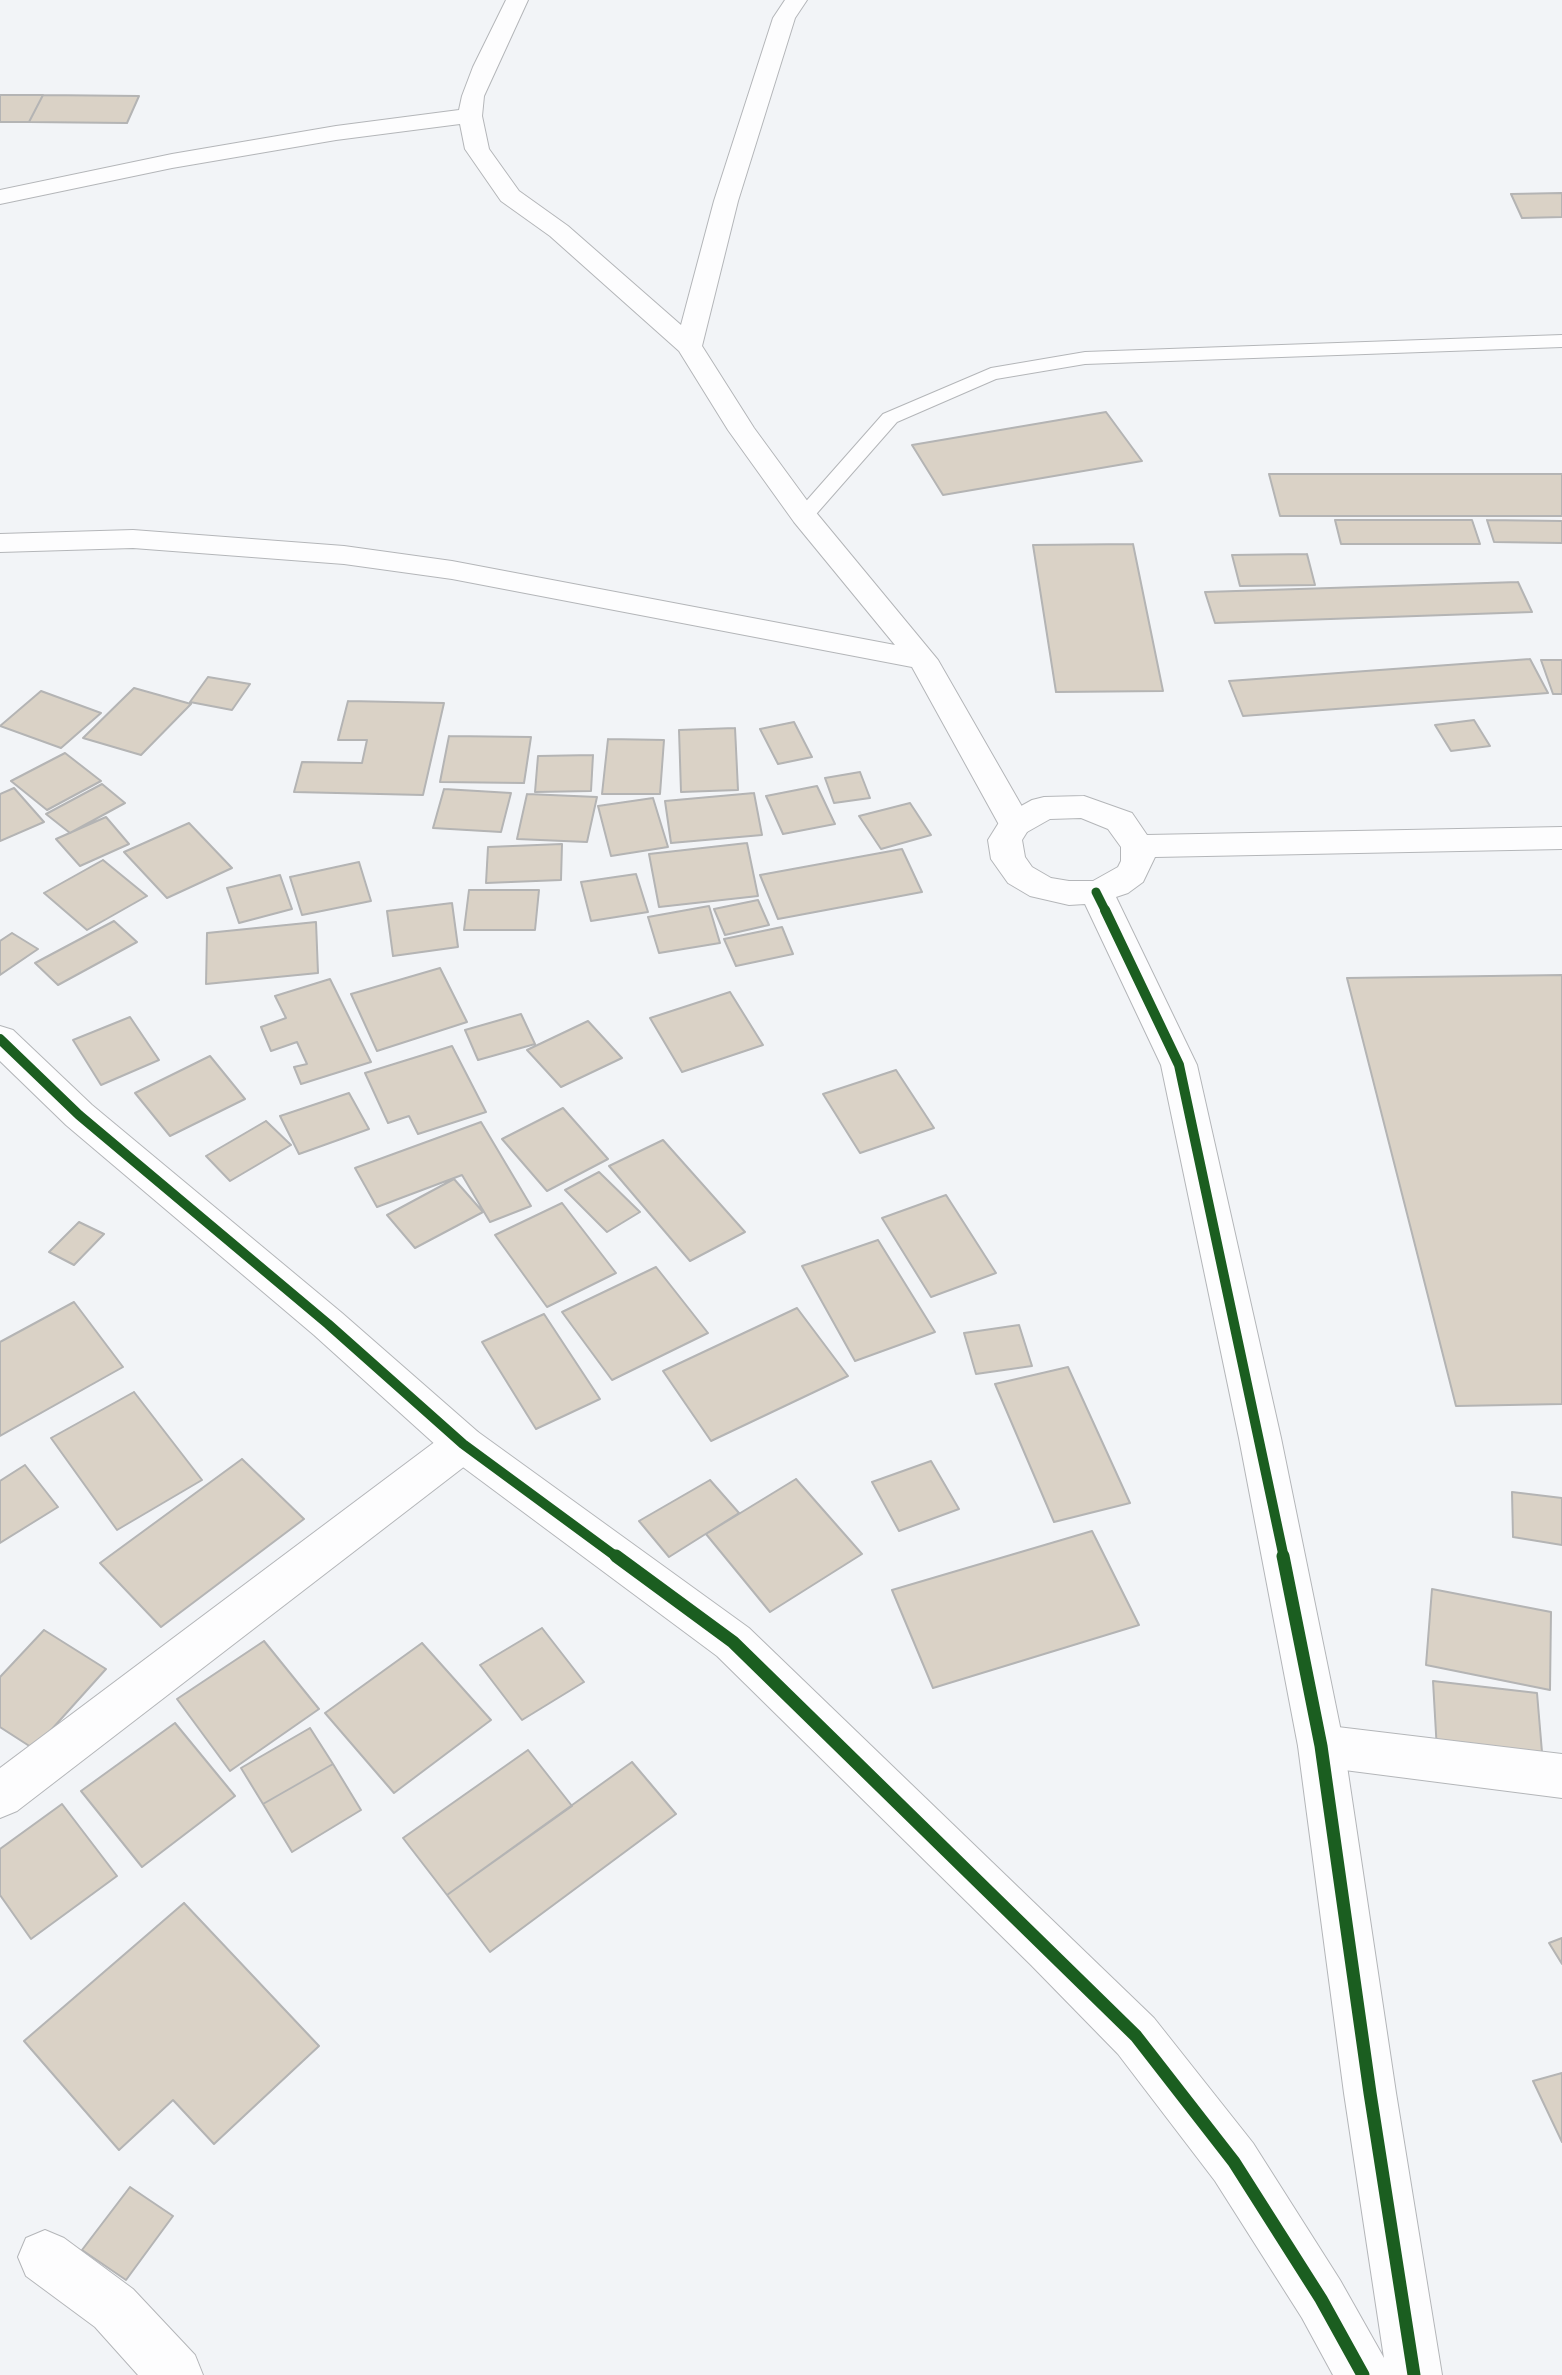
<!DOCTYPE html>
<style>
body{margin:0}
canvas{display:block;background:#f2f4f7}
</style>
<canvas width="1562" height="2375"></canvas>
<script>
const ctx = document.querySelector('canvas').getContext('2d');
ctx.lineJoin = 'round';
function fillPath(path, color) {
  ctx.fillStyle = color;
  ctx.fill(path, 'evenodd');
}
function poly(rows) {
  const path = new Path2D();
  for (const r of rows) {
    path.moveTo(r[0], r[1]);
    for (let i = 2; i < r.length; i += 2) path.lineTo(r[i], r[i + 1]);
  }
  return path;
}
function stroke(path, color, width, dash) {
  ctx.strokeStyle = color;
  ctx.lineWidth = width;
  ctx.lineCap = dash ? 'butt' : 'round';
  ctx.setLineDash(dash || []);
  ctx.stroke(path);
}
const building = poly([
 [0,95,43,95,29,122,0,122,0,95],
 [43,95,139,96,127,123,29,122,43,95],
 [1562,193,1562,217,1522,218,1511,194,1562,193],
 [1106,412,1142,461,943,495,912,445,1106,412],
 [1269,474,1562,474,1562,516,1280,516,1269,474],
 [1335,520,1472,520,1480,544,1341,544,1335,520],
 [1487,520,1562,521,1562,543,1494,542,1487,520],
 [1133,544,1163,691,1056,692,1033,545,1133,544],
 [1307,554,1315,585,1240,586,1232,555,1307,554],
 [1518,582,1532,612,1215,623,1205,592,1518,582],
 [1530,659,1548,693,1243,716,1229,681,1530,659],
 [1541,660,1562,660,1562,694,1553,694,1541,660],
 [208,677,250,684,232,710,190,702,208,677],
 [134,688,191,704,141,755,83,738,134,688],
 [41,691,101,713,61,748,0,726,41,691],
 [348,701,444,703,423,795,294,792,302,762,362,763,367,740,338,740,348,701],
 [1474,720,1490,746,1451,751,1435,725,1474,720],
 [794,722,812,757,778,764,760,729,794,722],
 [735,728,738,790,681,792,679,730,735,728],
 [449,736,531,737,524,783,440,782,449,736],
 [608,739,664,740,660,794,602,794,608,739],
 [65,753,101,781,47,810,11,781,65,753],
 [593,755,591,791,535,792,538,756,593,755],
 [860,772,870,798,834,803,825,778,860,772],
 [102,784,125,803,70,833,46,814,102,784],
 [817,786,835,824,783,834,766,796,817,786],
 [14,788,44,822,0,841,0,794,14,788],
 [444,789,511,793,501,832,433,828,444,789],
 [754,793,762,835,671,843,665,801,754,793],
 [527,794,597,797,587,842,517,839,527,794],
 [653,798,668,847,611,856,598,806,653,798],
 [910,803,931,835,881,849,859,816,910,803],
 [106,817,129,844,80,866,56,839,106,817],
 [189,823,232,868,167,898,124,852,189,823],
 [747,843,758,896,659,907,649,854,747,843],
 [562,844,561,880,486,883,488,847,562,844],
 [902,849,922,892,778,919,760,875,902,849],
 [103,860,147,896,87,930,44,893,103,860],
 [359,862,371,901,302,915,290,877,359,862],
 [636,874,648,912,591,921,581,882,636,874],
 [280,875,292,909,239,923,227,888,280,875],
 [469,890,539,890,535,930,464,930,469,890],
 [758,900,769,925,725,935,714,909,758,900],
 [452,903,458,947,393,956,387,911,452,903],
 [709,906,720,943,659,953,648,917,709,906],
 [114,921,137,942,58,985,35,963,114,921],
 [316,922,318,973,206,984,207,933,316,922],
 [782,927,793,954,736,966,724,939,782,927],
 [12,933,38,949,0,975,0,941,12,933],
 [440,968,467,1022,377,1051,351,994,440,968],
 [1562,975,1562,1404,1456,1406,1347,978,1562,975],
 [330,979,371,1062,301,1084,294,1067,307,1064,297,1042,271,1051,261,1027,286,1018,275,996,330,979],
 [730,992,763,1045,682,1072,650,1018,730,992],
 [521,1014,535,1044,478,1060,465,1030,521,1014],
 [130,1017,159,1060,101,1085,73,1040,130,1017],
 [588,1021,622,1058,561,1087,527,1050,588,1021],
 [452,1046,486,1112,418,1134,409,1116,388,1123,365,1073,452,1046],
 [210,1056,245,1099,170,1136,135,1093,210,1056],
 [896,1070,934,1128,860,1153,823,1094,896,1070],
 [349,1093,369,1129,299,1154,280,1116,349,1093],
 [563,1108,608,1159,547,1191,502,1139,563,1108],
 [266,1121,291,1145,230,1181,206,1156,266,1121],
 [481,1122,531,1206,490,1222,462,1175,377,1207,355,1168,481,1122],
 [663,1140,745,1232,690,1261,609,1166,663,1140],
 [599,1172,640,1212,607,1232,565,1190,599,1172],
 [454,1179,483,1212,415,1248,387,1215,454,1179],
 [946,1195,996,1273,931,1297,882,1218,946,1195],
 [562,1203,616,1273,547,1307,495,1235,562,1203],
 [79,1222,104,1234,74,1265,49,1252,79,1222],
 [878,1240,935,1332,855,1361,802,1266,878,1240],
 [656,1267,708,1333,612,1380,562,1312,656,1267],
 [74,1302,123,1367,0,1436,0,1342,74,1302],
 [797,1308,848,1376,711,1441,663,1371,797,1308],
 [544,1314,600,1399,536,1429,482,1342,544,1314],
 [1019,1325,1032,1366,976,1374,964,1333,1019,1325],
 [1068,1367,1130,1503,1054,1522,995,1384,1068,1367],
 [134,1392,202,1480,117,1530,51,1438,134,1392],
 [242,1459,304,1519,161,1627,100,1563,242,1459],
 [931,1461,959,1509,899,1531,872,1482,931,1461],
 [25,1465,58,1507,0,1543,0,1481,25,1465],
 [796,1479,862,1554,770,1612,706,1534,796,1479],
 [710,1480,739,1513,669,1557,639,1521,710,1480],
 [1512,1492,1562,1498,1562,1545,1513,1537,1512,1492],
 [1092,1531,1139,1625,933,1688,892,1590,1092,1531],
 [1432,1589,1551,1612,1550,1690,1426,1665,1432,1589],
 [542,1628,584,1682,522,1720,480,1665,542,1628],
 [44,1630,106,1669,34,1749,0,1727,0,1677,44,1630],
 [264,1641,319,1709,230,1771,177,1699,264,1641],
 [422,1643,491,1720,394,1793,325,1713,422,1643],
 [1433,1681,1537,1693,1543,1764,1437,1751,1433,1681],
 [175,1723,235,1796,142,1867,81,1791,175,1723],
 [310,1728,333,1764,263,1804,241,1768,310,1728],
 [528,1750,572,1806,447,1895,403,1838,528,1750],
 [632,1762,676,1814,490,1952,447,1895,632,1762],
 [333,1764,361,1810,292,1852,263,1804,333,1764],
 [62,1804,117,1876,31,1939,0,1895,0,1849,62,1804],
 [184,1903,319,2046,214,2144,173,2100,119,2150,24,2041,184,1903],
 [1562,1938,1562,1964,1549,1943,1562,1938],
 [1562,2073,1562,2142,1533,2081,1562,2073],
 [130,2187,173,2216,126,2280,82,2250,130,2187]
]);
const lane = poly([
 [1562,335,1562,347,1085,364,996,379,897,422,811,520,804,522,797,520,793,516,883,414,991,368,1085,352,1562,335]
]);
const street = poly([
 [506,0,528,0,484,96,482,116,489,149,519,191,568,226,681,325,714,201,773,18,785,0,807,0,795,18,738,201,702,346,754,428,814,510,938,660,1032,824,1027,832,1015,835,1003,832,912,667,452,579,344,564,133,548,0,552,0,534,133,530,344,546,452,561,895,645,794,522,728,430,679,351,550,236,501,201,465,149,460,124,336,140,172,168,0,204,0,190,172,154,336,126,459,110,462,96,473,67,506,0],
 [463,1427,478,1432,484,1444,478,1456,17,1811,0,1818,0,1768,448,1432,463,1427],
 [1321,1725,1562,1754,1562,1798,1321,1767,1305,1761,1298,1746,1305,1731,1321,1725],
 [45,2230,64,2238,133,2289,195,2355,203,2375,138,2375,95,2327,26,2276,18,2257,26,2238,45,2230]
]);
const secondary = poly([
 [1084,796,1132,813,1147,835,1562,827,1562,849,1155,857,1143,882,1128,893,1116,897,1197,1065,1281,1438,1344,1746,1396,2093,1442,2375,1333,2375,1302,2318,1215,2181,1118,2054,1031,1965,717,1656,448,1456,314,1335,66,1125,0,1061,0,1026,13,1030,92,1105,342,1313,478,1432,749,1628,1154,2018,1253,2143,1340,2280,1384,2358,1344,2093,1298,1746,1239,1438,1161,1065,1085,904,1069,905,1030,896,1008,883,991,859,988,840,1003,816,1032,800,1044,797,1084,796],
 [1081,818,1108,829,1121,847,1121,861,1118,867,1093,881,1069,881,1051,878,1032,867,1025,857,1022,840,1027,832,1050,819,1081,818]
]);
const cyclewayFar2 = poly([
 [1096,892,1106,912]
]);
const cyclewayFar1 = poly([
 [1105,910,1179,1065,1284,1558],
 [0,1039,79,1115,328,1324,463,1444,618,1558]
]);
const cycleway = poly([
 [616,1556,733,1642,1136,2036,1234,2162,1321,2299,1363,2375],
 [1283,1556,1321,1746,1370,2093,1414,2375]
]);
fillPath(building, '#dad2c6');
stroke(building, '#b4b4b4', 2);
stroke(lane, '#b4b6b9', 2);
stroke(street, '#b4b6b9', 2);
stroke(secondary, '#b4b6b9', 2);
fillPath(lane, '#fdfdfe');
fillPath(street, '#fdfdfe');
fillPath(secondary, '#fdfdfe');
stroke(cyclewayFar2, '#1b5e20', 9);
stroke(cyclewayFar1, '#1b5e20', 10);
stroke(cycleway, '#1b5e20', 13);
</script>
